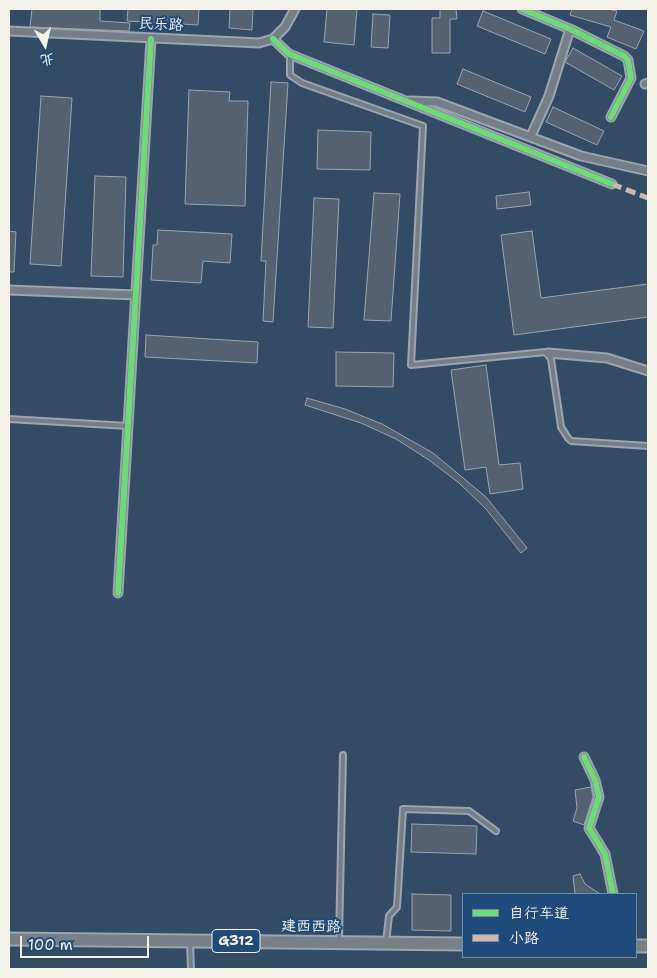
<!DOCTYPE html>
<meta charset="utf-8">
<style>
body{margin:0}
#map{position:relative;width:657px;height:978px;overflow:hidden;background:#344b65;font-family:"Shantell Sans","LXGW WenKai TC",sans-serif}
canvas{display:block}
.frame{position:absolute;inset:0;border:10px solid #f4f1e8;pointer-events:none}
.legend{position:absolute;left:462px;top:893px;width:175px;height:65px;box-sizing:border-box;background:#1f4a7a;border:1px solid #748da6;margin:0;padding:6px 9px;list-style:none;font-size:15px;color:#f4f1e8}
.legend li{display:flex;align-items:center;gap:10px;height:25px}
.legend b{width:25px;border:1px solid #748da6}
.north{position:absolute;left:20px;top:20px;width:50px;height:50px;-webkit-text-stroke:4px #1f4a7a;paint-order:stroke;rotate:171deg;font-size:14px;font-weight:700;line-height:20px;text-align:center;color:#f4f1e8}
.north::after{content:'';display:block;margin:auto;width:18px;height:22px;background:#f4f1e8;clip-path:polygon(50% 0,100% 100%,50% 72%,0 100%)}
.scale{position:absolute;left:20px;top:936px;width:129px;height:22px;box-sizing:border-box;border:2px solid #f4f1e8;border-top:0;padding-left:6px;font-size:15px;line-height:18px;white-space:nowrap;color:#f4f1e8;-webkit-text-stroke:4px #1f4a7a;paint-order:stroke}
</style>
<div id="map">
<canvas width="657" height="978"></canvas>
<div class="frame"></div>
<ul class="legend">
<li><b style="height:6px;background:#71d979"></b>自行车道</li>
<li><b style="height:6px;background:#d1b7ad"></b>小路</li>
</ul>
<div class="north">北</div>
<div class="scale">100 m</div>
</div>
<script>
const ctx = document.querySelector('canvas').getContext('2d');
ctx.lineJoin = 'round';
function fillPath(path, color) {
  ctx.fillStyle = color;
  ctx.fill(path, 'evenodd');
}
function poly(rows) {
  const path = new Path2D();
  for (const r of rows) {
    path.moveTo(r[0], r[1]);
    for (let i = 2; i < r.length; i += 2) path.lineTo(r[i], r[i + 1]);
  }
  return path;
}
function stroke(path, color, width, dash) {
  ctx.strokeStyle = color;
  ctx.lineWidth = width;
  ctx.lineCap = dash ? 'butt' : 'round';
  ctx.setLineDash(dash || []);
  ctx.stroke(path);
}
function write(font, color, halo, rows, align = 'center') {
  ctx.font = font + ' "Shantell Sans","LXGW WenKai TC",sans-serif';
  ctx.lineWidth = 4;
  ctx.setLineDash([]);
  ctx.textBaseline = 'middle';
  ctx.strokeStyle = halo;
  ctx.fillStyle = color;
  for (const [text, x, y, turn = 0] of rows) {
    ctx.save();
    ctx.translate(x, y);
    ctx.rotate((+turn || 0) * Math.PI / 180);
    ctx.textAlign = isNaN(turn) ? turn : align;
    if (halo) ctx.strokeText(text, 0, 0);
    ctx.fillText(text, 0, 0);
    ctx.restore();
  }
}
const building = poly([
 [32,9,100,9,100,21,130,23,129,31,30,27,32,9],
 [128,9,199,9,198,25,127,21,128,9],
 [230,9,253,9,252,30,229,28,230,9],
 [327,9,357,9,354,45,324,42,327,9],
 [440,9,456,9,457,19,450,19,450,53,432,53,432,18,440,18,440,9],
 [572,9,608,9,617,11,614,20,644,31,636,49,607,37,611,27,570,15,572,9],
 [483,11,551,39,545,54,477,26,483,11],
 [373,14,390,15,388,48,371,47,373,14],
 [573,48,622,76,614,90,565,62,573,48],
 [463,69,531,97,525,112,457,84,463,69],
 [271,82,288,83,273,322,263,321,266,261,261,261,271,82],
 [189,90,230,92,229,101,248,101,245,206,185,204,189,90],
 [41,96,72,98,61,266,30,264,41,96],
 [553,107,604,131,597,145,546,122,553,107],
 [318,130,371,132,370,170,317,169,318,130],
 [95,176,126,177,123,277,91,276,95,176],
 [529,192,531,205,497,209,496,196,529,192],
 [374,193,400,194,391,321,364,320,374,193],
 [314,198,339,199,333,328,308,327,314,198],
 [158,230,232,234,230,263,203,261,201,283,151,280,153,245,157,245,158,230],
 [9,231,16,232,14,272,9,272,9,231],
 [532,231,541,298,648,284,648,317,514,335,501,235,532,231],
 [146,335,258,342,257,363,145,357,146,335],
 [336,352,394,353,393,387,336,386,336,352],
 [486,365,499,465,520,463,523,489,490,494,486,467,465,470,451,370,486,365],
 [307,398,345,409,382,424,433,453,486,497,527,548,521,553,486,509,459,483,429,460,396,439,361,423,305,405,307,398],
 [591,787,593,797,584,825,573,821,577,808,575,790,591,787],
 [412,824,477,826,476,854,411,852,412,824],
 [580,874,585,884,600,894,575,894,573,876,580,874],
 [412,894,451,895,451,931,412,930,412,894]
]);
const service = poly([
 [290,55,290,75,302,83,423,126,411,365,546,352,551,359,561,427,568,438,571,441,648,446],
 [9,419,128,426],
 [339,940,343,755],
 [386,942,389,916,397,907,403,809,469,811,496,831],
 [190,943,191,969]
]);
const minor = poly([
 [522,9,570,29,624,56,628,60,631,78,611,117],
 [9,31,259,43,273,39,285,27,295,9],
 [273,39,289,54,612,184],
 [645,84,648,83],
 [410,101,437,102,581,156,648,171],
 [531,136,549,96,570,29],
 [9,290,136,295],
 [548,353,607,358,648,371],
 [118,593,151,39],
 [584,757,595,780,599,797,589,828,605,854,613,894]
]);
const trunk = poly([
 [9,939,463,944],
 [636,946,648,946]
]);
const quiet = poly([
 [612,184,648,198]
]);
const cycleway = poly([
 [522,9,570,29,624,56,628,60,631,78,611,117],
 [273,39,289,54,612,184],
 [118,593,151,39],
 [584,757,595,780,599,797,589,828,605,854,613,894]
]);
const shields = [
 [236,941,48]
];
const shieldNames = [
 ["G312",236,941]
];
const streetNames = [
 ["民乐路",161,25,3],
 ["建西西路",311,927,1]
];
fillPath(building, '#546171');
stroke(building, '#9ba5af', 1);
stroke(service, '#9ba5af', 8);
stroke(minor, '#9ba5af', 11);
stroke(trunk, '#9ba5af', 15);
stroke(service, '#737e87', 4);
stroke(minor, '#737e87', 7);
stroke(trunk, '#788087', 11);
stroke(quiet, '#d1b7ad', 5, [10, 5]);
stroke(cycleway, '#71d979', 6);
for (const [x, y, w] of shields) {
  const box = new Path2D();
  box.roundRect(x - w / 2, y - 11.5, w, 23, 4);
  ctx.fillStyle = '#1f4a7a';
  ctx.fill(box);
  stroke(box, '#f4f1e8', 1);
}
write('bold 14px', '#f4f1e8', null, shieldNames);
write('15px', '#f4f1e8', '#1f4a7a', streetNames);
</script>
